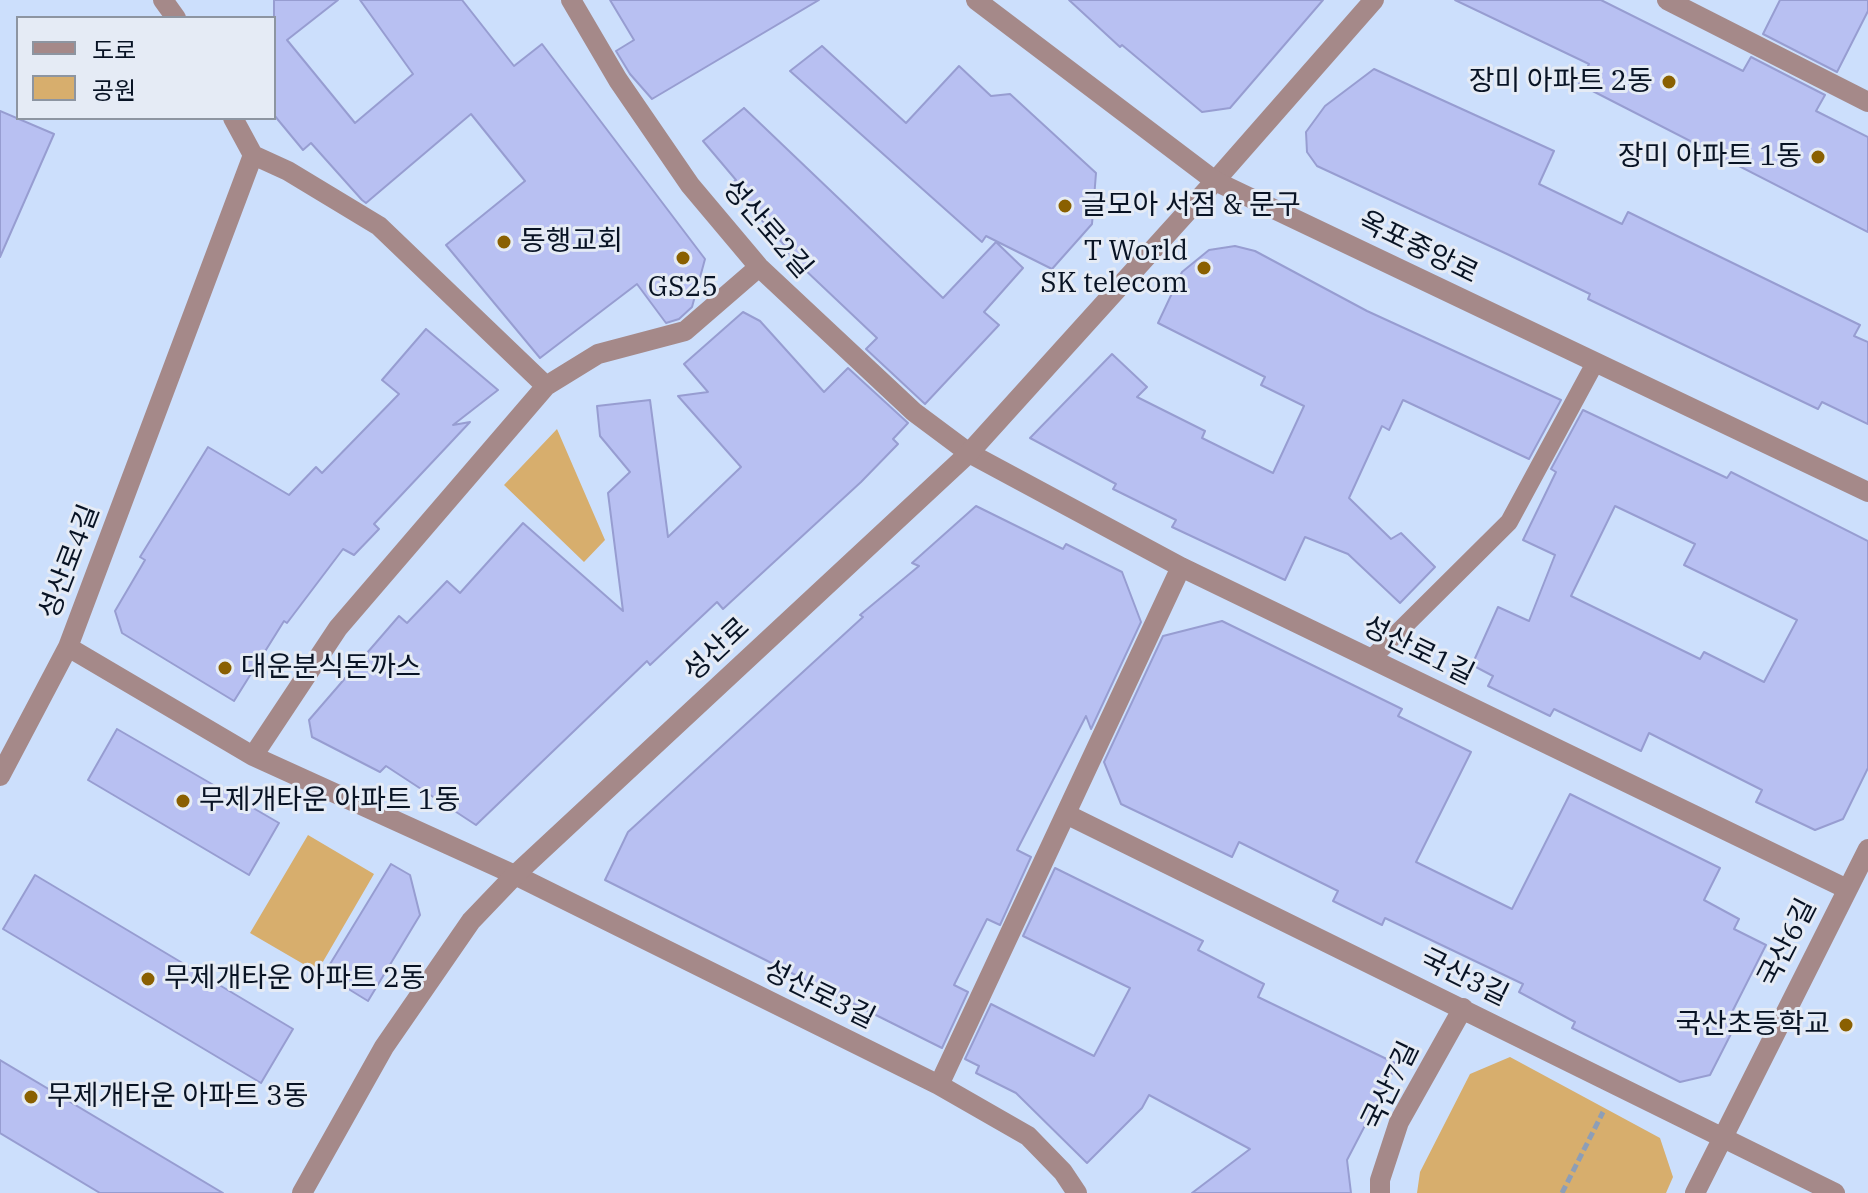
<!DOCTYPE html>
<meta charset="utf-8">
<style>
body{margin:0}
#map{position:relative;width:1868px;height:1193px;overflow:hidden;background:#ccdffc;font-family:"IBM Plex Serif","Noto Sans KR",serif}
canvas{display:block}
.legend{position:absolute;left:16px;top:16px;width:260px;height:104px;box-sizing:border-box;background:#e5ebf5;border:2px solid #8d95a1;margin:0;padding:10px 14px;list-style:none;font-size:24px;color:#081324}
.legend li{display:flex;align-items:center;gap:16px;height:40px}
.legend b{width:40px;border:2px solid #8d95a1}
</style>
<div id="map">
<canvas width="1868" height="1193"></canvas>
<ul class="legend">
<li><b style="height:10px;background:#a58989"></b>도로</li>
<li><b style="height:22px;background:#d7ae6d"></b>공원</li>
</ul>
</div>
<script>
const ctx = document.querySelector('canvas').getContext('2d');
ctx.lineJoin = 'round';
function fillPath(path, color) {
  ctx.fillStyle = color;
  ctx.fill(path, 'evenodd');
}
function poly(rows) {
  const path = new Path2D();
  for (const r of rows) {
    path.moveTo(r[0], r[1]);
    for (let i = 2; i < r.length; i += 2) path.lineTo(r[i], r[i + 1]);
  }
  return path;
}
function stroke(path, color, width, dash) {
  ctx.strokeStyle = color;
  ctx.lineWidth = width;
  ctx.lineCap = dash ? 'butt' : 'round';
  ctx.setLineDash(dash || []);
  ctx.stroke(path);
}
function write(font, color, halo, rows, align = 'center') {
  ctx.font = font + ' "IBM Plex Serif","Noto Sans KR",serif';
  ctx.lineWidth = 6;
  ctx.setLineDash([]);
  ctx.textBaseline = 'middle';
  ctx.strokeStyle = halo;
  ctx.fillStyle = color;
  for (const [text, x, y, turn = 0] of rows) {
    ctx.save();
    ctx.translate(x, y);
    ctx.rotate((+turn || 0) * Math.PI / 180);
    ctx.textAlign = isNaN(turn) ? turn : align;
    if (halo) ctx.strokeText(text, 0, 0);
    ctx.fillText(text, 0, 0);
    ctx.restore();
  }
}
const green = poly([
 [557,429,605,540,584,562,504,485],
 [308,835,374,874,317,972,250,933],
 [1510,1057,1660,1138,1673,1177,1666,1193,1417,1193,1420,1172,1470,1074]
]);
const building = poly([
 [274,0,338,0,287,40,355,123,413,74,360,0,462,0,514,66,542,44,705,259,692,307,679,319,666,323,637,284,540,358,446,245,525,181,471,114,366,203,362,200,311,143,303,150,274,115,274,0],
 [610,0,819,0,652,99,630,74,616,51,634,40,610,0],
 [1069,0,1323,0,1230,108,1202,112,1122,45,1120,47,1069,0],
 [1455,0,1601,0,1743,71,1751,57,1825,95,1816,111,1868,137,1868,232,1579,84,1589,64,1455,0],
 [1780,0,1868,0,1868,11,1837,72,1763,34,1780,0],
 [822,46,906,123,959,66,991,96,1010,94,1096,173,1092,224,1052,269,986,236,982,242,790,71,822,46],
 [1374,69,1554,151,1539,184,1622,224,1628,212,1860,325,1854,336,1868,342,1868,424,1822,402,1818,409,1588,299,1590,294,1507,254,1317,166,1307,152,1306,132,1325,106,1374,69],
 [744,108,943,298,996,242,1023,268,984,312,999,325,925,404,866,349,877,338,783,249,785,246,730,185,736,180,703,141,744,108],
 [0,111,54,134,0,257,0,111],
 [1235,246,1255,251,1367,311,1561,400,1529,459,1403,400,1389,430,1382,426,1349,498,1391,539,1401,533,1435,567,1400,603,1348,554,1305,537,1285,580,1172,527,1176,520,1113,489,1116,484,1030,438,1112,354,1147,387,1137,397,1205,431,1202,438,1273,473,1304,406,1261,385,1265,377,1158,323,1182,272,1209,250,1235,246],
 [743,312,760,321,824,392,848,368,908,423,893,439,898,444,861,482,723,609,717,602,650,665,647,661,476,825,386,766,380,772,312,737,309,720,399,616,407,623,447,581,460,593,523,523,623,611,608,493,630,472,600,436,597,406,650,400,668,537,741,467,678,396,708,392,684,364,743,312],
 [426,329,498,390,453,425,470,422,374,524,379,529,354,555,343,549,287,623,284,621,234,701,122,633,115,611,145,560,140,557,208,447,289,495,316,467,322,473,399,394,382,380,426,329],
 [1583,410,1727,478,1731,472,1868,541,1868,768,1843,819,1815,830,1756,802,1762,790,1649,733,1641,751,1554,709,1550,716,1488,686,1493,676,1472,665,1498,607,1529,621,1555,555,1523,540,1556,472,1551,469,1583,410],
 [1615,506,1695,544,1684,565,1797,620,1764,682,1704,652,1700,659,1571,596,1615,506],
 [976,506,1063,549,1066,544,1122,572,1141,622,1091,729,1086,716,1017,850,1031,857,1000,925,987,919,954,985,968,992,942,1048,605,880,628,832,863,617,860,615,919,566,912,563,976,506],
 [1222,621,1402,709,1398,716,1471,752,1416,862,1512,909,1570,794,1720,868,1704,900,1739,919,1734,929,1766,945,1728,1020,1736,1024,1710,1075,1680,1082,1572,1028,1575,1022,1519,992,1523,984,1385,918,1382,925,1333,901,1338,891,1239,842,1232,857,1121,804,1104,762,1163,636,1222,621],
 [117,729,279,823,249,875,88,780,117,729],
 [391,864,410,875,420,915,368,1001,324,974,391,864],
 [1055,868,1203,941,1198,950,1264,984,1258,997,1397,1064,1347,1160,1351,1193,1192,1193,1250,1149,1149,1095,1142,1108,1087,1163,1016,1093,976,1073,979,1066,965,1059,991,1004,1094,1056,1130,988,1023,936,1055,868],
 [35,875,293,1029,261,1083,3,929,35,875],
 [0,1060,223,1193,100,1193,0,1133,0,1060]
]);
const path = poly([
 [1562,1193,1603,1112]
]);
const service = poly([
 [1371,659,1509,522,1595,363]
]);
const minor = poly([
 [163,0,176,18],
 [571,0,618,80,690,185,759,267,914,412,969,453,1181,567,1847,889],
 [1667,0,1868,102],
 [233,118,253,155,68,647,253,756,515,875,939,1085,1028,1136,1063,1172,1077,1193],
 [253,155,288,171,379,226,546,386],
 [1215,181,1374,0],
 [253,756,338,628,546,386,598,354,685,331,759,267],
 [0,776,68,647],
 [1068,815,1835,1193],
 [939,1085,1181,567],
 [1380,1193,1380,1180,1399,1122,1463,1008],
 [1695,1193,1868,849]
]);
const tertiary = poly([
 [976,0,1215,181,1868,492],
 [302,1193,384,1047,471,921,515,875,969,453,1215,181]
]);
const markers = [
 [1669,82,8,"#8a6001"],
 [1818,157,8,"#8a6001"],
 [1065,206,8,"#8a6001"],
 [504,242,8,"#8a6001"],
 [683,258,8,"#8a6001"],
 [1204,268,8,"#8a6001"],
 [225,668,8,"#8a6001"],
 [183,801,8,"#8a6001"],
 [148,979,8,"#8a6001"],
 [1846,1025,8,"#8a6001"],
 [31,1097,8,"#8a6001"]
];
const poiNames = [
 ["장미 아파트 2동",1653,82,"right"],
 ["장미 아파트 1동",1802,157,"right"],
 ["글모아 서점 & 문구",1081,206],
 ["동행교회",520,242],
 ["T World",1188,252,"right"],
 ["SK telecom",1188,284,"right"],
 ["GS25",683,288,"center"],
 ["대운분식돈까스",241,668],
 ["무제개타운 아파트 1동",199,801],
 ["무제개타운 아파트 2동",164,979],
 ["국산초등학교",1830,1025,"right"],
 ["무제개타운 아파트 3동",47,1097]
];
const streetNames = [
 ["성산로2길",767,229,49],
 ["옥포중앙로",1418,248,26],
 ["성산로4길",70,562,-69],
 ["성산로",717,650,-43],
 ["성산로1길",1418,651,26],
 ["국산6길",1788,943,-63],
 ["국산3길",1464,978,26],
 ["성산로3길",819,995,26],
 ["국산7길",1391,1086,-64]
];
fillPath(green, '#d7ae6d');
fillPath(building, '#b8c0f2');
stroke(building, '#979dd1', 2);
stroke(path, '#8d9eb7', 5, [8, 4]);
stroke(service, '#a58989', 18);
stroke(minor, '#a58989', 20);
stroke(tertiary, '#a58989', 20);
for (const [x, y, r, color] of markers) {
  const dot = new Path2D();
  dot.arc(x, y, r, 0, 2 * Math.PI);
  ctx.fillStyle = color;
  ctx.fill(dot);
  stroke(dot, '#e5ebf5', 3);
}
write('28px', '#081324', '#e5ebf5', poiNames, 'left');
write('28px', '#081324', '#e5ebf5', streetNames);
</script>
